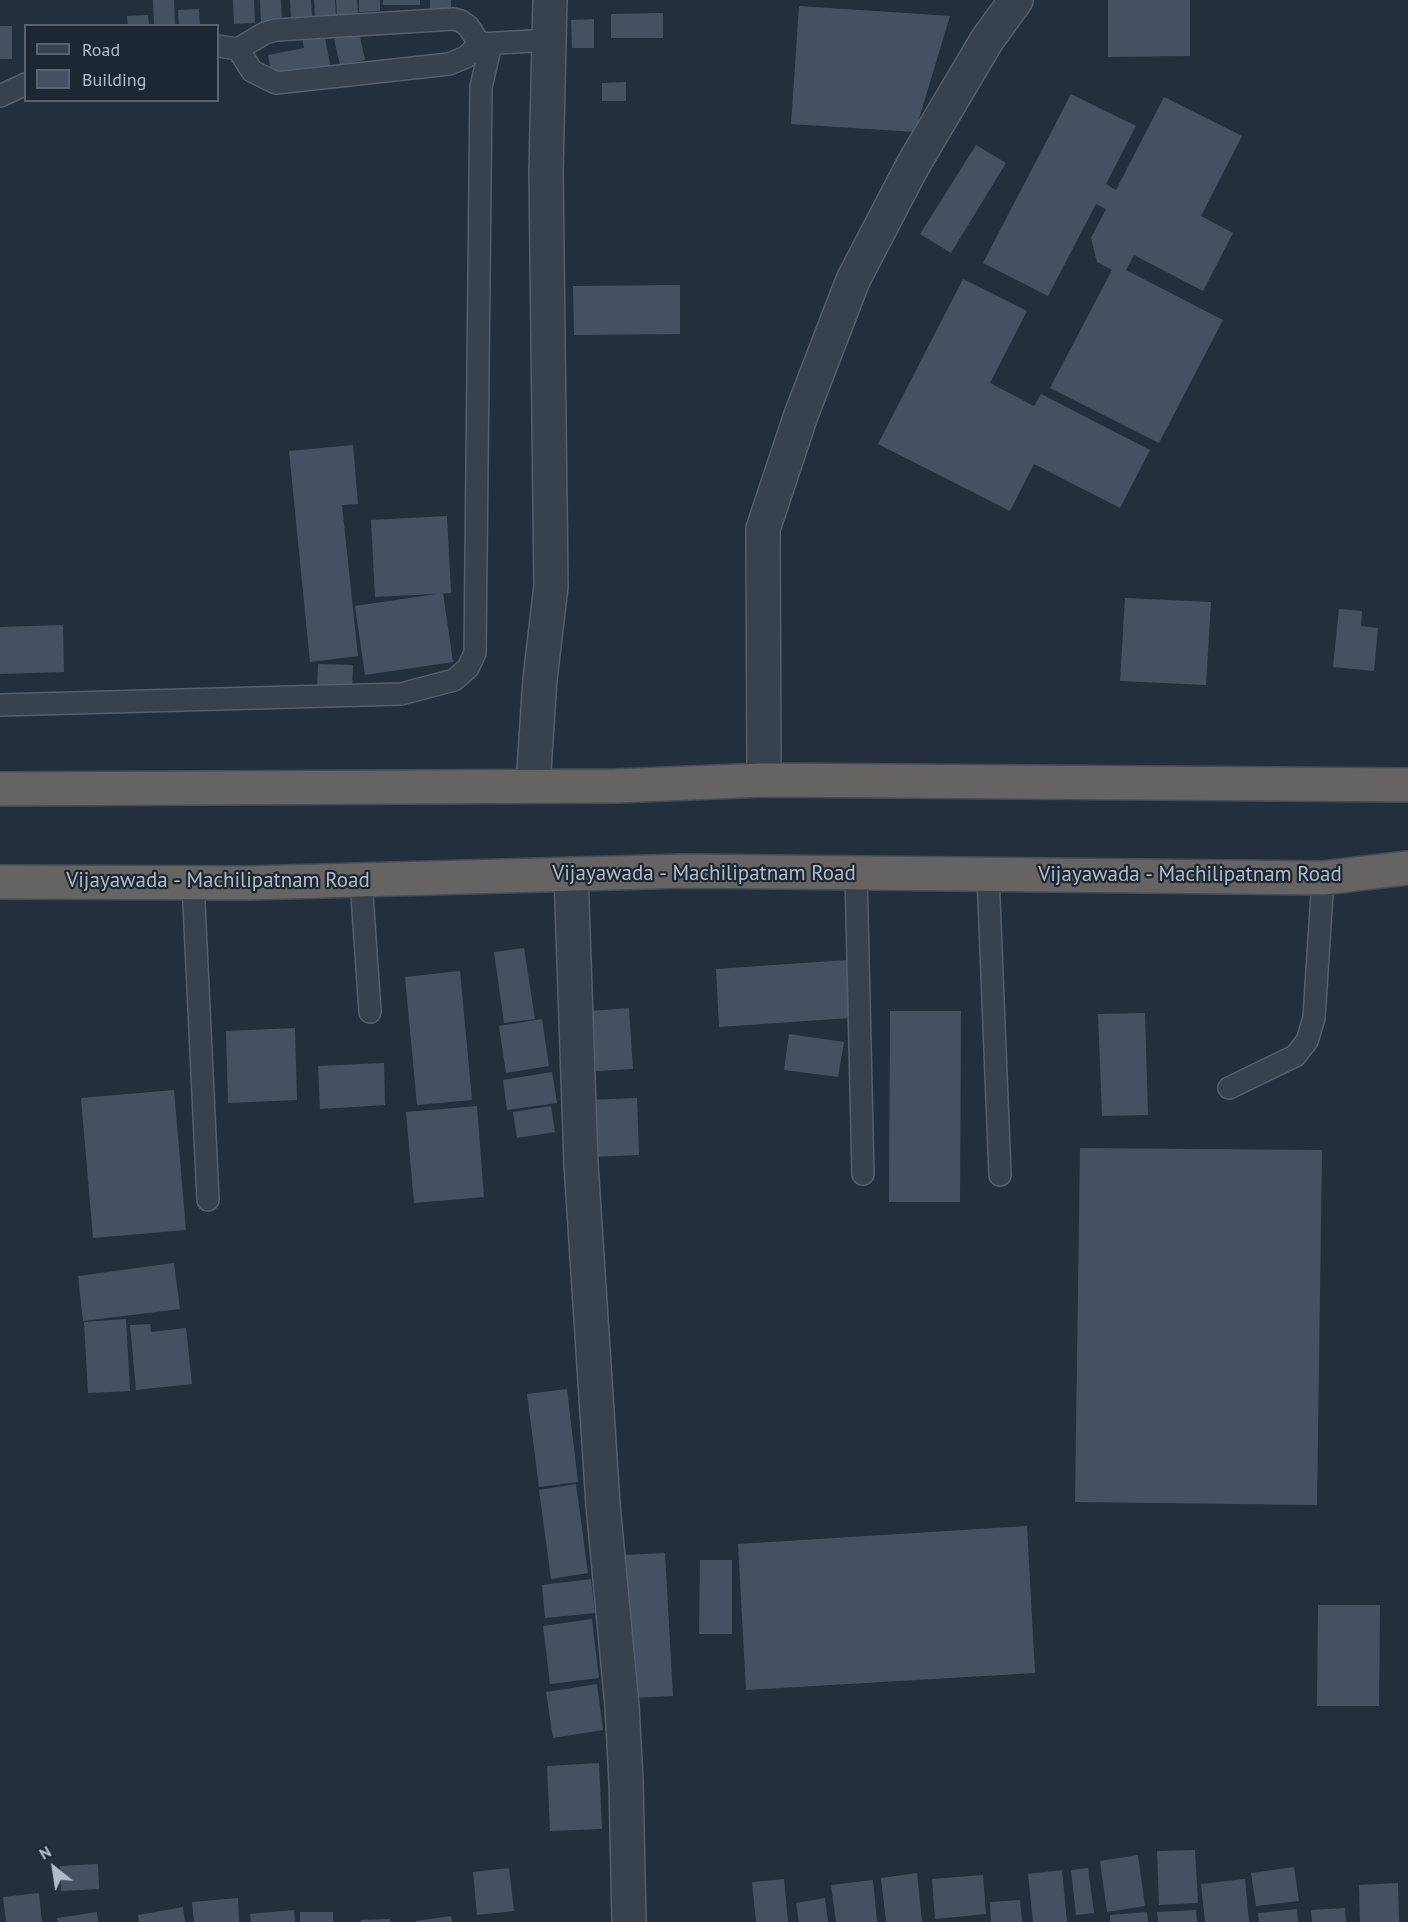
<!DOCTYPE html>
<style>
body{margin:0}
#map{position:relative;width:1408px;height:1922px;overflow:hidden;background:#242f3e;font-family:"PT Sans",sans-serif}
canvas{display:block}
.legend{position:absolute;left:24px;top:24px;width:195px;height:78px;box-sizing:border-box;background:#1d2633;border:2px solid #59626f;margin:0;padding:8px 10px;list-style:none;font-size:18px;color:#b4bcc9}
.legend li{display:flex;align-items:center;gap:12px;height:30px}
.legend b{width:30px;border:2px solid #59626f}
.north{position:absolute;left:24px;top:1838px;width:60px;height:60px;-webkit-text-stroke:4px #1d2633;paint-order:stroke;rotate:330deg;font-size:16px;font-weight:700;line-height:24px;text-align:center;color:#b4bcc9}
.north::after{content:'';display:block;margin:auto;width:21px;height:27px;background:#b4bcc9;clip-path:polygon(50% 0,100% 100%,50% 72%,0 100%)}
</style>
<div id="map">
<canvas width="1408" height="1922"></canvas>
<ul class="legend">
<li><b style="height:8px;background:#38414e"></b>Road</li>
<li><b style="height:16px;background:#455162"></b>Building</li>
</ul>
<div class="north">N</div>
</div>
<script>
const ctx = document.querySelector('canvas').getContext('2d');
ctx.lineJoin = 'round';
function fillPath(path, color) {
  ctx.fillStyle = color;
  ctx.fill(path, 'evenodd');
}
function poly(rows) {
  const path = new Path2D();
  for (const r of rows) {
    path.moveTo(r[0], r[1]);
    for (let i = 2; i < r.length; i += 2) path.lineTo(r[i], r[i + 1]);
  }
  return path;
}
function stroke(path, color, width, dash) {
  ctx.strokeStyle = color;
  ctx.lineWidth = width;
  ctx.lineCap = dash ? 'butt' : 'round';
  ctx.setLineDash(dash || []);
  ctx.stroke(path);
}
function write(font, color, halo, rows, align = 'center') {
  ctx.font = font + ' "PT Sans",sans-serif';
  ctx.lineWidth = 4.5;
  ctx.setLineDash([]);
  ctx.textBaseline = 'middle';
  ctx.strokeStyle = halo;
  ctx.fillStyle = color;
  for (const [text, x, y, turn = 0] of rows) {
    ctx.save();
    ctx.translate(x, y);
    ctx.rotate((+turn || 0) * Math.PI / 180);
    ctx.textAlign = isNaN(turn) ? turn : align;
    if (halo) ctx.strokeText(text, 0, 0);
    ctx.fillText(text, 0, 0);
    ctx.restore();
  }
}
const building = poly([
 [153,0,174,0,175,26,154,26],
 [233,0,254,0,255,23,234,24],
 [260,0,281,0,282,21,261,23],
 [290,0,311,0,312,16,291,18],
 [314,0,335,0,336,16,315,17],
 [336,0,357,0,358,15,337,16],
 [359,0,380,0,380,11,359,12],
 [383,0,420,0,420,5,383,5],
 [430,0,451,0,451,8,430,9],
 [1108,0,1190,0,1190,56,1108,57],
 [799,6,950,16,915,132,791,124],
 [199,9,200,26,179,26,178,10],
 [663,13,663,38,611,38,611,14],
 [148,15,149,26,128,26,127,16],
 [594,19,594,48,572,48,571,20],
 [0,26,12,26,12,59,0,59],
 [323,28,331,69,272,79,268,55,304,48,301,32],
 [358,28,365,60,340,65,333,34],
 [626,82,626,101,602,101,602,83],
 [1071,94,1136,126,1106,184,1116,190,1164,97,1242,136,1201,216,1233,233,1203,291,1134,255,1126,270,1223,320,1159,443,1050,388,1112,270,1097,262,1091,238,1106,209,1096,204,1048,296,983,263],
 [976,145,1006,163,951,253,920,234],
 [963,279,1027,311,990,383,1034,406,1041,394,1150,450,1120,508,1034,464,1010,511,878,444],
 [680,285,680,334,574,335,573,286],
 [353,445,358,504,342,505,358,656,310,662,289,451],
 [447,516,451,593,375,597,371,520],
 [443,593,453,662,365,675,355,606],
 [1125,598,1211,602,1206,685,1120,681],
 [1339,609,1362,611,1361,626,1378,628,1374,671,1333,667],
 [63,625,64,672,0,674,0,627],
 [318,664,353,665,352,688,317,688],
 [524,948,535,1019,504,1023,494,952],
 [847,960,850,1018,719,1027,716,969],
 [460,971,472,1100,417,1105,405,977],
 [629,1008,633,1069,596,1071,591,1011],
 [890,1011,961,1011,960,1202,889,1202],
 [1145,1013,1148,1115,1102,1116,1098,1014],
 [542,1019,549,1066,506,1073,499,1026],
 [295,1028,297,1100,228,1103,226,1031],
 [789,1034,844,1042,838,1077,784,1070],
 [384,1063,385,1105,320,1109,318,1066],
 [552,1072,557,1103,507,1110,503,1080],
 [174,1090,186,1230,93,1238,81,1098],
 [637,1098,639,1155,589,1157,588,1100],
 [477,1106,484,1197,414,1203,406,1112],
 [551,1106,555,1132,517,1138,513,1112],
 [1080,1148,1322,1150,1317,1505,1075,1502],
 [174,1263,180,1309,83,1321,78,1276],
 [126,1319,130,1391,88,1393,84,1322],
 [150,1324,151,1332,186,1328,192,1384,136,1390,130,1325],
 [567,1389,578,1482,539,1487,527,1394],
 [576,1484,588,1573,551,1579,539,1490],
 [1027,1526,1035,1673,746,1690,738,1544],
 [665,1553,673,1696,632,1698,624,1555],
 [700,1560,732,1560,732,1634,699,1634],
 [591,1579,595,1613,545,1618,542,1585],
 [1318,1605,1380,1605,1379,1706,1317,1706],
 [592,1619,599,1678,550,1684,543,1626],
 [597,1684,603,1730,553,1738,546,1692],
 [599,1763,602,1829,550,1831,547,1766],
 [1195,1850,1198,1903,1159,1905,1157,1851],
 [1138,1855,1145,1906,1107,1912,1100,1861],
 [98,1864,99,1889,61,1891,60,1866],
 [1294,1867,1299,1901,1256,1906,1251,1873],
 [509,1868,514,1911,477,1915,473,1872],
 [1088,1868,1094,1913,1076,1915,1071,1870],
 [1062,1870,1067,1922,1033,1922,1028,1874],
 [917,1873,922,1922,886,1922,881,1878],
 [983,1875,986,1914,935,1919,932,1879],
 [784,1879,788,1922,756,1922,752,1882],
 [1245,1879,1249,1922,1205,1922,1201,1884],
 [873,1880,877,1922,836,1922,831,1885],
 [1398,1883,1399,1922,1360,1922,1359,1885],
 [39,1893,42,1922,6,1922,3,1897],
 [238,1898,239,1922,194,1922,192,1902],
 [825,1898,828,1922,799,1922,796,1903],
 [1020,1900,1022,1922,991,1922,990,1902],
 [183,1907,185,1922,139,1922,138,1915],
 [1345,1908,1346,1922,1312,1922,1311,1910],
 [1297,1909,1298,1922,1259,1922,1258,1913],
 [294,1910,295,1922,251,1922,250,1914],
 [1196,1910,1197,1922,1158,1922,1157,1912],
 [97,1912,98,1922,58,1922,57,1918],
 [300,1912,333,1912,333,1922,300,1922],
 [1147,1912,1148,1922,1110,1922,1110,1915],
 [451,1916,452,1922,416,1922,416,1921],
 [390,1919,390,1922,361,1922,361,1920]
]);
const service = poly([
 [218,46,238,49,265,33,276,30,454,19,461,21,468,26,480,44],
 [238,49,252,71,276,83,449,64,466,57,480,44,549,40],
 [0,96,26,84],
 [0,705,401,694,454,680,468,668,475,653,481,87,491,44],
 [856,873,863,1174],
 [988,874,1000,1175],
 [361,880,370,1012],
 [193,882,208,1200],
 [1229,1088,1295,1056,1307,1041,1314,1018,1323,878]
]);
const minor = poly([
 [764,780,763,529,801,415,853,280,913,165,987,40,1016,0],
 [533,785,540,679,551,586,546,171,550,0],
 [571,874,581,1164,603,1505,622,1706,626,1781,629,1922]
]);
const trunk = poly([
 [0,789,616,786,764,780,1408,785],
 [0,882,249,883,685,871,1323,878,1408,868]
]);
const streetNames = [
 ["Vijayawada - Machilipatnam Road",704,874],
 ["Vijayawada - Machilipatnam Road",1190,875],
 ["Vijayawada - Machilipatnam Road",218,881]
];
fillPath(building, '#455162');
stroke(service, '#565f6c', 24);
stroke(minor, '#565f6c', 36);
stroke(trunk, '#434c59', 36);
stroke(service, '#38414e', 21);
stroke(minor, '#38414e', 33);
stroke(trunk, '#656462', 33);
write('21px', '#b4bcc9', '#1d2633', streetNames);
</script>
